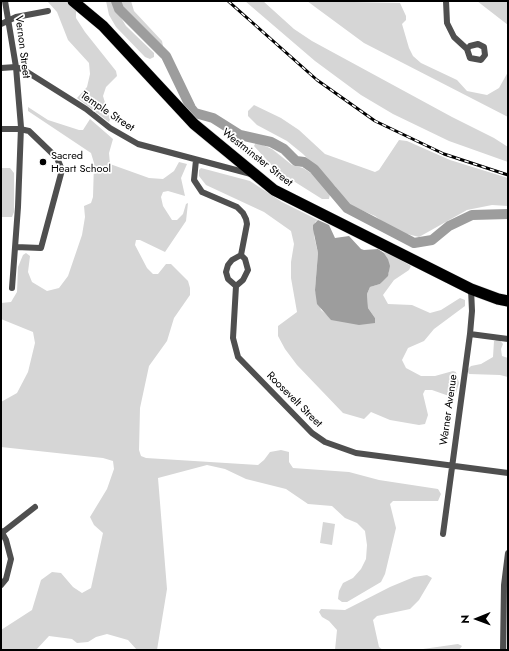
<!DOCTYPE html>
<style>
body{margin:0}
#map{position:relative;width:509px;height:651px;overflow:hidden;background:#fff;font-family:Jost,sans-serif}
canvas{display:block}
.frame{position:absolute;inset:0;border:2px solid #000;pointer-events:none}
.north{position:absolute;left:457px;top:599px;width:40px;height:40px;-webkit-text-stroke:3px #fff;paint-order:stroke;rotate:269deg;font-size:11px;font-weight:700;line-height:16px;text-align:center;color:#000}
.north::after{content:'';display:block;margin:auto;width:14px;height:18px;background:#000;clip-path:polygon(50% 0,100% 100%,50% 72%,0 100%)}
</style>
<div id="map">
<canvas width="509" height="651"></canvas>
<div class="frame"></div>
<div class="north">N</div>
</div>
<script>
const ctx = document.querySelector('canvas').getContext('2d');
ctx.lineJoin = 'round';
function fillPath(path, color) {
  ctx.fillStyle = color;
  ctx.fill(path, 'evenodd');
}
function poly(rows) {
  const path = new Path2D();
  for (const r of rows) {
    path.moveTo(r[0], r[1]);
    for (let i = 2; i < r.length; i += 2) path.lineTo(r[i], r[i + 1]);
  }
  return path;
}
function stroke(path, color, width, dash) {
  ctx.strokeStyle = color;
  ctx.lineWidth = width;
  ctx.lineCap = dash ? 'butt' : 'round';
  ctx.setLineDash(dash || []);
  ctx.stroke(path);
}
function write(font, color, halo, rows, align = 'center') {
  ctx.font = font + ' Jost,sans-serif';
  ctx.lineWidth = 3.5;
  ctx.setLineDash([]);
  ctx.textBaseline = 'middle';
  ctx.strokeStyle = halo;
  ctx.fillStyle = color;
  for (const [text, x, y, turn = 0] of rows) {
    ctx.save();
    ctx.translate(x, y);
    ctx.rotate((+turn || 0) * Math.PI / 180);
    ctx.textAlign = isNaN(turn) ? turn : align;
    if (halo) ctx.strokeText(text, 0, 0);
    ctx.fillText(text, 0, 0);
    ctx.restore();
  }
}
const green = poly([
 [47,1,66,1,76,9,76,18,85,32,116,71,117,76,106,87,103,96,110,119,109,122,77,98,87,87,90,74,89,63,68,40,57,12],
 [106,1,111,1,126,26,154,53,154,57,150,59,145,57,116,27,109,15],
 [120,1,131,1,134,11,162,41,163,46,159,46,129,17,122,9],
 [245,1,263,1,294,29,312,41,452,117,494,138,508,147,508,162,449,141,393,114,361,95,315,61],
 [307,1,400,3,406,16,406,20,402,24,409,48,413,56,421,63,457,80,467,91,487,95,499,88,508,72,508,117,364,43],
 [477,1,508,1,508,25],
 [254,105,281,118,299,130,325,154,375,172,379,170,399,140,407,141,450,160,508,178,508,206,492,205,467,210,419,237,395,231,375,216,347,204,335,186,303,154,287,141,257,125,248,116,248,111],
 [28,107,48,120,79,130,83,130,90,119,113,139,109,153,110,164,149,178,163,179,174,171,179,162,187,164,181,178,185,196,168,191,163,192,161,197,163,206,172,220,177,220,183,214,186,204,188,203,186,221,165,252,140,240,136,240,135,245,147,268,153,274,158,274,166,264,171,264,188,281,190,288,190,295,174,318,167,341,149,366,140,408,139,450,141,456,146,458,258,465,264,460,270,452,281,450,289,452,289,462,293,468,349,472,379,480,438,489,441,494,438,501,393,501,390,504,396,528,385,574,381,582,347,602,342,602,338,599,339,591,343,583,353,578,361,569,366,559,367,545,365,531,357,523,345,518,332,506,308,504,286,489,246,479,225,469,207,465,158,478,167,589,157,650,137,650,128,640,107,634,96,637,88,642,77,643,72,639,49,636,36,650,1,650,1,630,32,610,41,580,52,572,61,573,73,587,82,593,91,588,103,533,94,525,90,517,107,489,114,469,113,461,103,458,1,447,1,402,17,393,28,372,35,343,33,332,1,319,1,303,11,302,17,292,18,267,23,255,26,253,30,256,28,272,32,282,47,291,59,288,68,276,82,235,85,217,84,206,91,203,93,197,94,163,91,153,28,111],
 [256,142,272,149,292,165,303,168,314,175,330,194,329,199,322,199,276,170,254,146],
 [1,168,10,168,14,173,14,212,12,217,1,217],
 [201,168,250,181,282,202,318,220,315,222,314,236,318,253,315,290,321,310,327,315,375,318,368,308,367,294,370,287,380,284,389,273,388,259,384,253,386,251,411,266,409,270,394,280,383,295,388,304,412,305,430,313,441,310,460,298,465,300,465,306,434,329,424,341,408,348,402,360,406,368,421,376,435,376,453,371,456,372,459,383,456,393,449,396,432,390,425,390,423,394,428,415,425,424,419,425,390,420,371,412,364,419,343,413,297,365,285,349,278,336,278,326,297,312,291,278,291,262,294,244,291,231,264,212,206,185,199,176,199,170],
 [499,339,503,344,501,349,502,356,508,358,508,377,500,375,469,374,467,370,471,366,481,364,493,357,494,341],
 [323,522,335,524,332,545,320,543],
 [427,575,432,578,419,600,410,609,377,616,373,620,379,647,383,650,335,650,337,630,329,621,322,617,319,612,321,609,345,610,390,587,414,577],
 [508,575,508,650,505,650,505,590],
 [458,644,462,646,459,650,416,650]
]);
const water = poly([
 [318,220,329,225,335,238,349,236,361,249,364,250,378,249,384,253,388,259,390,266,388,276,380,284,370,287,367,294,368,308,375,318,375,323,359,325,331,320,317,304,315,290,318,253,313,229,313,225]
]);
const river = poly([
 [116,1,119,9,166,56,191,108,195,113,213,118,240,135,271,142,284,149,296,161,304,162,314,169,347,208,414,243,432,240,449,226,472,215,508,214]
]);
const minor = poly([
 [5,1,16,67,21,127,18,207,12,288],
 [446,1,447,23,454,37,467,49,470,58,481,60,485,55,484,47,478,44,470,46,467,49],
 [1,24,16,17,48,11],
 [1,68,16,67,24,70,86,109,110,128,138,144,251,174],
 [1,129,20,129,29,131,57,158,62,170,41,248,16,247],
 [196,160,194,180,202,192,237,207,243,213,246,219,247,224,241,255,232,260,228,265,226,272,228,279,236,286,243,280,248,270,245,259,241,255],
 [236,286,233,338,238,357,312,433,325,442,356,453,508,473],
 [470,334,508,339],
 [1,531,6,540,11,559,6,579,1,585],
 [3,532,35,507],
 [443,534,470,334,472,311,471,289],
 [503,650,504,585,508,553]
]);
const trunk = poly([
 [73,1,103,26,194,124,274,190,471,289,498,299,508,301]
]);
const rail = poly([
 [228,1,317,80,375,121,444,154,508,175]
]);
const markers = [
 [43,162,4,"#000"]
];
const streetNames = [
 ["Vernon Street",22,47,83],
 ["Temple Street",107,112,34],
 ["Westminster Street",257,158,38],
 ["Roosevelt Street",294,400,45],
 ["Warner Avenue",449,410,-82]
];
const poiNames = [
 ["Sacred",51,156],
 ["Heart School",51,169]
];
fillPath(green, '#d6d6d6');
fillPath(water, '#9d9d9d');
stroke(river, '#9d9d9d', 10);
stroke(trunk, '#dbdbdb', 12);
stroke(minor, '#4f4f4f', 6);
stroke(trunk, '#000', 11);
stroke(rail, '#000', 3);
stroke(rail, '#fff', 1.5, [4.5]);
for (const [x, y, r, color] of markers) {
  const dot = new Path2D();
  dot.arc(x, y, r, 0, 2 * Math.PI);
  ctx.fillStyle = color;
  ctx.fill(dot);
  stroke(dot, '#fff', 1.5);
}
write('11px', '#000', '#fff', streetNames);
write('11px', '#000', '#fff', poiNames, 'left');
</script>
